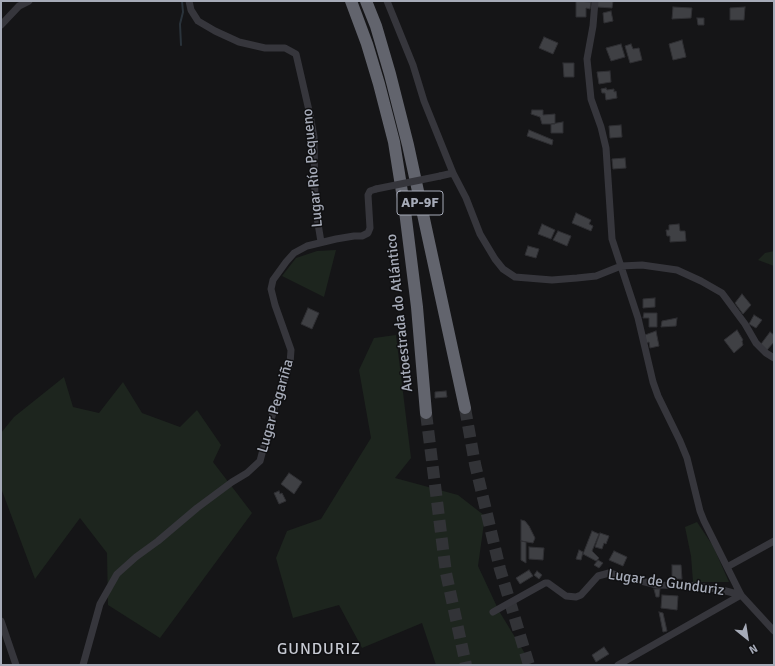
<!DOCTYPE html>
<meta charset="utf-8">
<style>
body{margin:0}
#map{position:relative;width:775px;height:666px;overflow:hidden;background:#151517;font-family:Signika,sans-serif}
canvas{display:block}
.frame{position:absolute;inset:0;border:2px solid #a6abb8;pointer-events:none}
.north{position:absolute;left:727px;top:618px;width:40px;height:40px;-webkit-text-stroke:3px #101012;paint-order:stroke;rotate:150deg;font-size:11px;font-weight:700;line-height:16px;text-align:center;color:#a6abb8}
.north::after{content:'';display:block;margin:auto;width:14px;height:18px;background:#a6abb8;clip-path:polygon(50% 0,100% 100%,50% 72%,0 100%)}
</style>
<div id="map">
<canvas width="775" height="666"></canvas>
<div class="frame"></div>
<div class="north">N</div>
</div>
<script>
const ctx = document.querySelector('canvas').getContext('2d');
ctx.lineJoin = 'round';
function fillPath(path, color) {
  ctx.fillStyle = color;
  ctx.fill(path, 'evenodd');
}
function poly(rows) {
  const path = new Path2D();
  for (const r of rows) {
    path.moveTo(r[0], r[1]);
    for (let i = 2; i < r.length; i += 2) path.lineTo(r[i], r[i + 1]);
  }
  return path;
}
function stroke(path, color, width, dash) {
  ctx.strokeStyle = color;
  ctx.lineWidth = width;
  ctx.lineCap = dash ? 'butt' : 'round';
  ctx.setLineDash(dash || []);
  ctx.stroke(path);
}
function write(font, color, halo, rows, align = 'center') {
  ctx.font = font + ' Signika,sans-serif';
  ctx.lineWidth = 3;
  ctx.setLineDash([]);
  ctx.textBaseline = 'middle';
  ctx.strokeStyle = halo;
  ctx.fillStyle = color;
  for (const [text, x, y, turn = 0] of rows) {
    ctx.save();
    ctx.translate(x, y);
    ctx.rotate((+turn || 0) * Math.PI / 180);
    ctx.textAlign = isNaN(turn) ? turn : align;
    if (halo) ctx.strokeText(text, 0, 0);
    ctx.fillText(text, 0, 0);
    ctx.restore();
  }
}
const green = poly([
 [336,250,324,297,282,276,296,258,317,251],
 [774,251,774,266,758,260,765,253],
 [396,335,411,458,395,478,458,495,485,516,478,566,499,611,532,665,436,665,422,623,362,648,339,605,293,618,276,558,287,531,321,519,371,438,359,370,374,338],
 [64,377,73,407,99,413,123,382,142,413,180,427,197,410,221,445,213,462,252,513,160,638,108,605,107,553,80,518,35,579,1,488,1,433,14,417],
 [697,522,713,546,729,582,693,582,691,556,685,527]
]);
const stream = poly([
 [181,45,180,24,183,12,182,1]
]);
const building = poly([
 [576,1,591,2,590,9,586,8,586,17,576,17,576,1],
 [597,1,613,1,612,8,597,7,597,1],
 [673,7,692,8,691,18,672,19,673,7],
 [745,7,744,20,730,20,730,8,745,7],
 [611,11,613,21,604,23,603,13,611,11],
 [697,18,704,18,704,25,698,25,697,18],
 [544,37,558,43,553,54,539,48,544,37],
 [682,40,686,57,673,60,669,44,682,40],
 [621,44,625,57,611,61,606,48,621,44],
 [631,44,633,49,639,48,642,60,630,63,625,46,631,44],
 [563,63,574,63,574,77,564,77,563,63],
 [610,71,611,82,599,84,597,72,610,71],
 [606,88,607,90,614,89,614,92,616,91,617,98,606,100,605,93,602,93,601,89,606,88],
 [532,110,543,110,543,115,555,114,555,124,542,124,540,117,531,114,532,110],
 [563,122,563,133,551,133,551,124,563,122],
 [621,125,622,137,610,138,609,126,621,125],
 [529,130,553,140,552,145,527,136,529,130],
 [625,158,626,168,613,169,612,159,625,158],
 [576,213,591,220,589,224,593,226,591,231,572,223,576,213],
 [542,224,555,230,551,239,538,234,542,224],
 [679,224,680,231,685,231,686,241,670,242,670,236,667,236,666,230,669,230,669,225,679,224],
 [558,231,571,236,567,246,553,240,558,231],
 [528,246,539,249,536,258,525,255,528,246],
 [742,294,751,305,743,314,735,303,742,294],
 [655,298,655,307,643,308,643,299,655,298],
 [308,308,319,313,312,329,301,324,308,308],
 [644,313,657,313,657,327,649,327,649,318,643,318,644,313],
 [754,315,762,320,756,328,749,324,754,315],
 [677,318,676,326,661,327,662,321,677,318],
 [737,330,743,340,742,341,743,345,734,353,724,340,737,330],
 [656,331,659,346,650,348,649,342,646,343,645,335,656,331],
 [770,332,774,335,774,342,767,350,761,344,770,332],
 [446,391,447,397,435,398,435,392,446,391],
 [289,473,302,482,294,494,281,484,289,473],
 [279,491,280,494,282,493,286,501,279,504,274,493,279,491],
 [521,520,525,521,529,526,535,538,533,543,521,541,521,520],
 [592,531,599,534,592,551,599,558,596,561,583,554,592,531],
 [600,533,609,536,606,544,604,543,602,549,595,547,600,533],
 [521,541,526,542,526,563,521,560,521,541],
 [529,547,544,548,543,560,529,559,529,547],
 [579,550,583,552,581,560,576,559,579,550],
 [614,551,627,557,623,566,609,560,614,551],
 [598,560,603,563,599,568,594,565,598,560],
 [672,565,681,565,682,579,672,579,672,565],
 [529,570,533,576,520,584,516,578,529,570],
 [537,571,542,575,539,579,534,575,537,571],
 [654,589,660,589,659,597,656,597,654,589],
 [662,595,678,596,677,610,661,608,662,595],
 [659,612,663,613,667,631,663,632,659,612],
 [604,647,609,654,596,662,592,655,604,647]
]);
const motorwayTunnel = poly([
 [465,408,475,464,500,569,529,665],
 [426,413,446,573,466,665]
]);
const minor = poly([
 [189,1,191,10,198,21,215,31,239,42,265,48,285,48,296,54,310,115,314,137,315,205,321,242],
 [387,1,413,65,424,101,453,173],
 [595,1,593,26,587,59,591,99,601,127,606,148,612,239,638,318,653,382,658,396,680,441,687,458,700,511,704,521,741,595,774,631],
 [1,25,19,6,29,1],
 [440,176,453,173,466,198,480,234,495,259,503,269,515,277,552,280,577,278,596,276,621,266,642,265,677,270,701,281,722,293,745,324,756,343,766,353,774,358],
 [727,567,774,541],
 [493,612,545,583,548,583,566,596,576,597,581,595,598,576,609,573,657,585,697,586,722,590,741,595],
 [1,621,16,665],
 [83,665,100,604,117,574,136,557,158,541,197,508,232,482,247,473,260,461,275,405,290,364,291,350,275,305,271,289,273,280,286,262,294,253,307,246,336,239,354,236,362,236,368,233,370,228,368,195,370,191,376,189],
 [618,665,741,595]
]);
const motorway = poly([
 [351,1,367,44,379,84,394,142,405,211,417,307,426,413],
 [366,1,376,26,390,74,408,145,465,408]
]);
const minorBridge = poly([
 [376,189,440,176]
]);
const shields = [
 [420,203,46]
];
const shieldNames = [
 ["AP-9F",420,203]
];
const streetNames = [
 ["Lugar Río Pequeno",313,168,-95],
 ["Autoestrada do Atlántico",400,313,-96],
 ["Lugar Pegariña",276,406,-74],
 ["Lugar de Gunduriz",666,583,8]
];
const neighbourhoodNames = [
 ["GUNDURIZ",319,650]
];
fillPath(green, '#1d251e');
stroke(stream, '#2a333b', 2);
fillPath(building, '#3f4044');
stroke(building, '#2f2f33', 1);
stroke(motorwayTunnel, '#323337', 12, [12, 6]);
stroke(minor, '#36363c', 7);
stroke(motorway, '#62646d', 12);
stroke(minorBridge, '#36363c', 7);
for (const [x, y, w] of shields) {
  const box = new Path2D();
  box.roundRect(x - w / 2, y - 12, w, 24, 3);
  ctx.fillStyle = '#101012';
  ctx.fill(box);
  stroke(box, '#a6abb8', 1);
}
write('bold 14px', '#a6abb8', null, shieldNames);
write('15px', '#a6abb8', '#101012', streetNames);
ctx.letterSpacing = '1px';
write('16px', '#c7cad3', '#101012', neighbourhoodNames);
ctx.letterSpacing = '0px';
</script>
